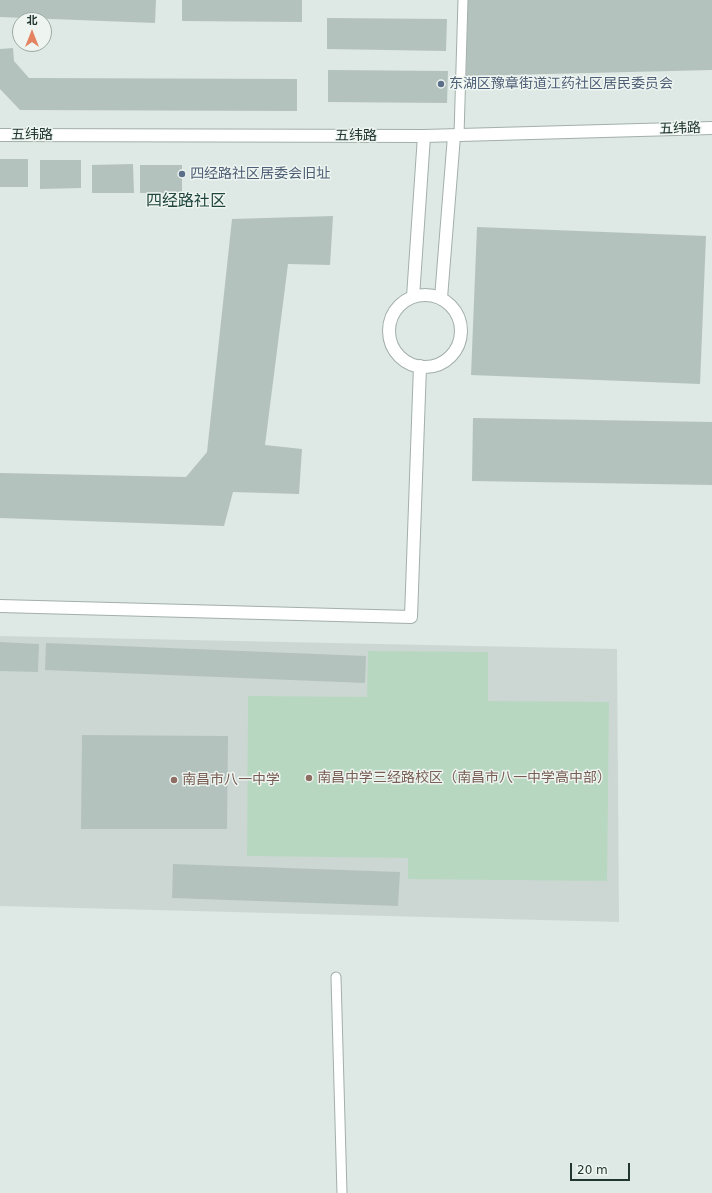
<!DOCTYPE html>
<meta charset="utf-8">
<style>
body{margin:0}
#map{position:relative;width:712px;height:1193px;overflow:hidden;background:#dee8e4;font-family:"DejaVu Sans","Noto Sans SC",sans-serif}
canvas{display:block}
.north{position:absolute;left:12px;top:12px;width:40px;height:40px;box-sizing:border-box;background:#eef5f1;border:1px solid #9ca9a4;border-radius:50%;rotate:0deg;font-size:11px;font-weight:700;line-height:16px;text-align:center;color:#213630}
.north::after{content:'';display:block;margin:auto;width:14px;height:18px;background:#e48360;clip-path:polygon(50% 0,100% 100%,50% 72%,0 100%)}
.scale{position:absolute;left:570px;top:1163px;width:60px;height:18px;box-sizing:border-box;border:2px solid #213630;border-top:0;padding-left:5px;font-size:12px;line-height:14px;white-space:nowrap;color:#213630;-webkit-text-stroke:3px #eef5f1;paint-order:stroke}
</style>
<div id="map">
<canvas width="712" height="1193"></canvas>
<div class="north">北</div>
<div class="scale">20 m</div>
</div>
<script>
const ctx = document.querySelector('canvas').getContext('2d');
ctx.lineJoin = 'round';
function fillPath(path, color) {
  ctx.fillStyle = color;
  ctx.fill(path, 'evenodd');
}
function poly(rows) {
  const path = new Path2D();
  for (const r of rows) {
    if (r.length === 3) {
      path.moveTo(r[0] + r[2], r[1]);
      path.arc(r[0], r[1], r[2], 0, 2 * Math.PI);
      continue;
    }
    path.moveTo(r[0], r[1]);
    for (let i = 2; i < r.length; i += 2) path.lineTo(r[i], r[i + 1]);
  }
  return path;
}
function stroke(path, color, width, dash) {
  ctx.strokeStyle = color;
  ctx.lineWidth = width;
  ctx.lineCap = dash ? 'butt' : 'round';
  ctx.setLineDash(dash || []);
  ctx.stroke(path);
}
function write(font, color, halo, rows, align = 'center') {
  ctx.font = font + ' "DejaVu Sans","Noto Sans SC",sans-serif';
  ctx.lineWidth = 3;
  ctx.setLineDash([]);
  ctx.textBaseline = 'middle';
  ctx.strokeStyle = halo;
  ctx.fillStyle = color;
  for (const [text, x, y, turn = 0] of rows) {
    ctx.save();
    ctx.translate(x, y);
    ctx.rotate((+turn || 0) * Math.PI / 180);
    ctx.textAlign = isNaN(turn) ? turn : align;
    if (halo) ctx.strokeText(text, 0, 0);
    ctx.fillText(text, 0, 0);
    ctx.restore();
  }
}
const built = poly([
 [0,636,617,649,619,922,0,906]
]);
const green = poly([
 [368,651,488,652,488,701,609,702,607,881,408,879,408,858,247,856,248,696,367,697]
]);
const building = poly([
 [0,0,156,0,155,23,0,17],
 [182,0,302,0,302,22,182,21],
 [468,0,712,0,712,70,466,76],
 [327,18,447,19,446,51,327,49],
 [13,48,14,61,29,78,297,79,297,111,20,110,0,89,0,49],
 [328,70,448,71,447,103,328,102],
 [0,159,28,159,28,187,0,187],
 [40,160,81,160,81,188,40,189],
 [133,164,134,193,92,193,92,165],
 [140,165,182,165,182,193,140,193],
 [333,216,330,265,288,264,265,445,302,449,299,494,233,492,224,526,0,518,0,473,186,477,207,452,232,219],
 [477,227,706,236,700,384,471,375],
 [473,418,712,422,712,485,472,481],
 [0,642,39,644,38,672,0,671],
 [46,643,366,656,365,683,45,670],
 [82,735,228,736,227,829,81,829],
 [173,864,400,872,398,906,172,898]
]);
const service = poly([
 [459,135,463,0],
 [336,977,342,1193]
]);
const minor = poly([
 [425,331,36],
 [413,297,424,136],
 [441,298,454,136],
 [0,606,411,617,420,366]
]);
const tertiary = poly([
 [0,135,424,136,712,128]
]);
const markers = [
 [441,84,4,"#5c6f8a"],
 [182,174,4,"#5c6f8a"],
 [309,778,4,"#8d6e63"],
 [174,780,4,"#8d6e63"]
];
const serviceNames = [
 ["东湖区豫章街道江药社区居民委员会",449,84],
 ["四经路社区居委会旧址",190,174]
];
const streetNames = [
 ["五纬路",680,129,-2],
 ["五纬路",32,135],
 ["五纬路",356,136]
];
const educationNames = [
 ["南昌中学三经路校区（南昌市八一中学高中部）",317,778],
 ["南昌市八一中学",182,780]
];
const quarterNames = [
 ["四经路社区",186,202]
];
fillPath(built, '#ccd7d3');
fillPath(green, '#b8d7c1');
fillPath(building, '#b4c2bd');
stroke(service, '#a2afaa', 11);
stroke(minor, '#a2afaa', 14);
stroke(tertiary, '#a2afaa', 14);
stroke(service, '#fff', 9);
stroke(minor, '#fff', 12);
stroke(tertiary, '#fff', 12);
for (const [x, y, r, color] of markers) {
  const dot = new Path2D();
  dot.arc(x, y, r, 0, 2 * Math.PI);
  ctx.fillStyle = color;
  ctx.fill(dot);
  stroke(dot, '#eef5f1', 1.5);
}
write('14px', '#4e5e75', '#eef5f1', serviceNames, 'left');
write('14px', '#213630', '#eef5f1', streetNames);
write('14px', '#785e54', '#eef5f1', educationNames, 'left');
write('16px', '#1f453d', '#eef5f1', quarterNames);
</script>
